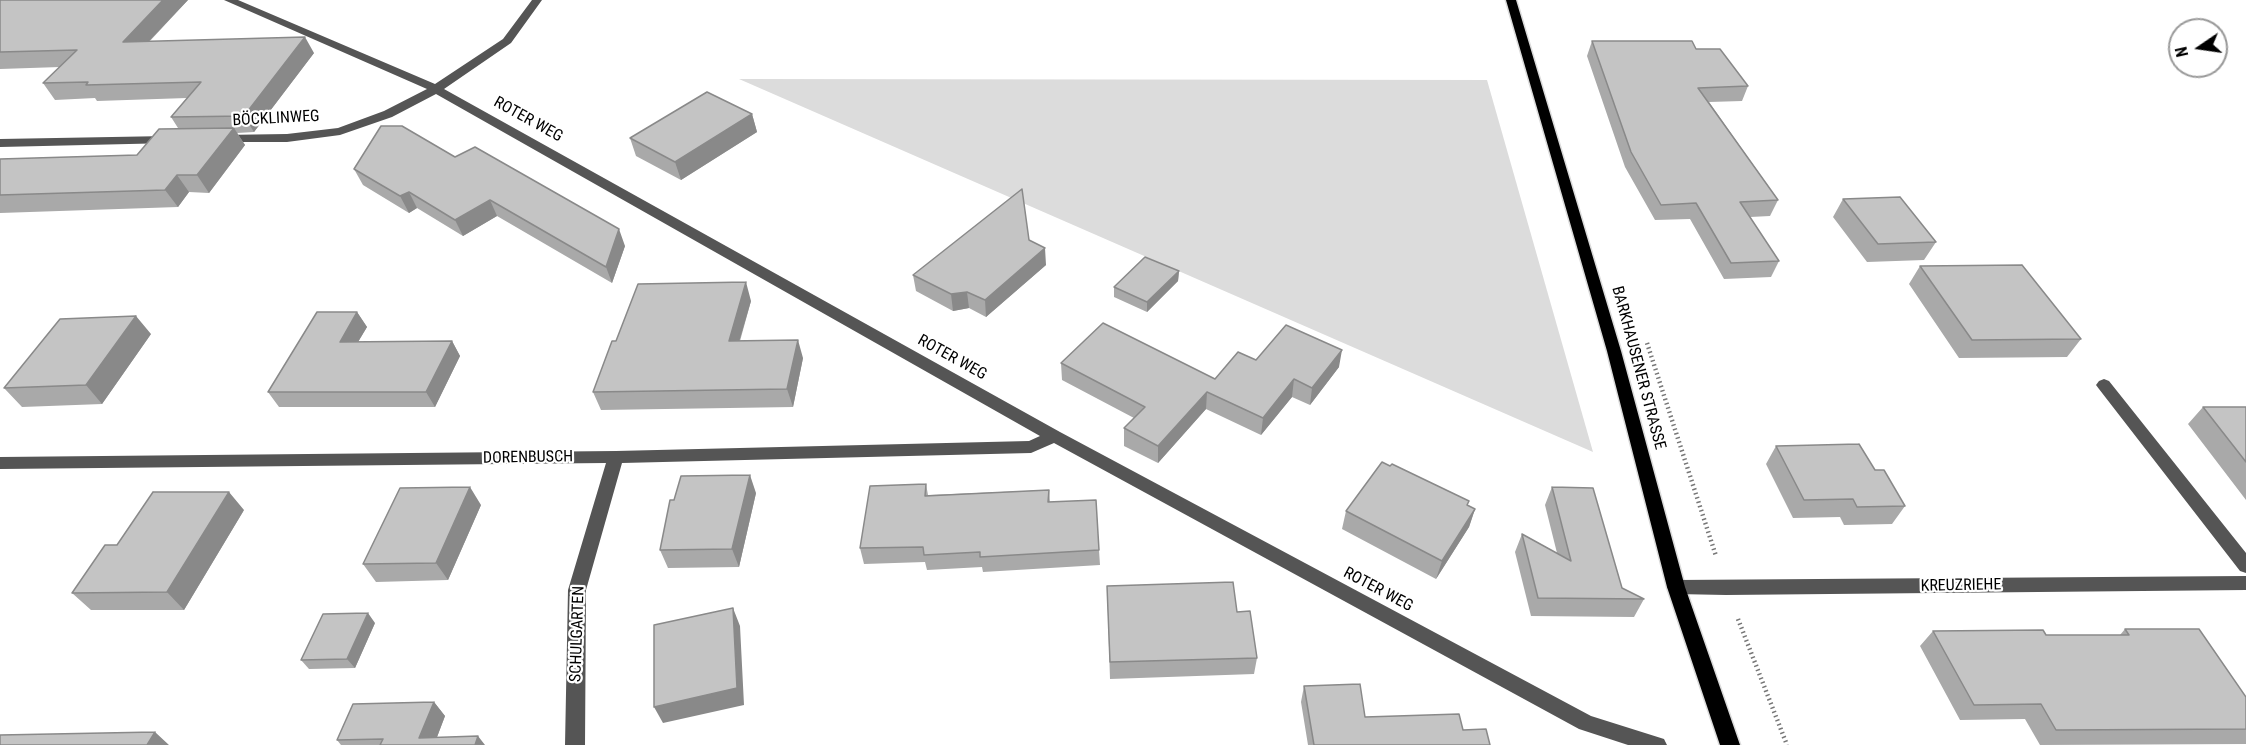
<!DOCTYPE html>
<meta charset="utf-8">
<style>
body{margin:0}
#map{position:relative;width:2246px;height:745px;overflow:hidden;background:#fff;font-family:"Roboto Condensed",sans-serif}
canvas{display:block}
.north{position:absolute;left:2168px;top:18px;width:60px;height:60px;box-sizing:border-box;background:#fff;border:2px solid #999;border-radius:50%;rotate:257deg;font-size:16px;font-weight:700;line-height:24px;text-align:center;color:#000}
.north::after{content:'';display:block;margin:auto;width:21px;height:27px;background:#000;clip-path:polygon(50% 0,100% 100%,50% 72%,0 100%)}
</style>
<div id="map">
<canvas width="2246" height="745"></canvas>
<div class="north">N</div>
</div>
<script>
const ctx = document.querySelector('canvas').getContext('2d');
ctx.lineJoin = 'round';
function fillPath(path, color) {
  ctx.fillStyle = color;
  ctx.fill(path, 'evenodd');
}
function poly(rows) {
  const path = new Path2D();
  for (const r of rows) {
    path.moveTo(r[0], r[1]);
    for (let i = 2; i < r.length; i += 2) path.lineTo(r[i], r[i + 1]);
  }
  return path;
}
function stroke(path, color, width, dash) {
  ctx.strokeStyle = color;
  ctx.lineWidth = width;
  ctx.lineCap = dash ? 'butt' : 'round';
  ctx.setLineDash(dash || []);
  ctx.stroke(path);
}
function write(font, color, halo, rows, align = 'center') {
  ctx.font = font + ' "Roboto Condensed",sans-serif';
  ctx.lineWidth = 4.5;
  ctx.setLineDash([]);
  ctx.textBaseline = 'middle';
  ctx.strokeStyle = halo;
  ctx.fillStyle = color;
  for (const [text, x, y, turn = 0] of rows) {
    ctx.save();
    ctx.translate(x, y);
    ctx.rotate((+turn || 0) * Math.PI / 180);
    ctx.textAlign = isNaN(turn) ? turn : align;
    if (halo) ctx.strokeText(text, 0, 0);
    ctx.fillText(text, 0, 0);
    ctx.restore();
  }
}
const green = poly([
 [739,79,1487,80,1593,452]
]);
const path = poly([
 [1647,343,1716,556],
 [1738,619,1787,745]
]);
const minor = poly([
 [224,0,238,0,435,84,503,39,532,0,542,0,511,43,444,89,1060,432,1591,716,1664,739,1667,745,1628,745,1579,729,1054,443,1031,453,622,463,586,590,585,745,565,745,568,590,606,463,0,469,0,457,616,451,1029,441,1040,436,436,94,392,117,340,135,287,142,218,142,218,136,222,135,287,134,338,128,384,111,427,89,224,0],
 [168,136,172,137,172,143,0,147,0,139,168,136],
 [2104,379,2109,381,2246,553,2246,573,2240,571,2099,389,2096,385,2099,381,2104,379],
 [2246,576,2246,590,1726,595,1676,594,1670,592,1667,587,1670,582,1676,580,2246,576]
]);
const major = poly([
 [1506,0,1516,0,1621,351,1685,587,1740,745,1720,745,1667,587,1607,351,1506,0]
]);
const wall = poly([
 [0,0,188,0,149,42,314,53,254,132,237,133,245,145,209,193,189,192,178,207,0,213,0,159,137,155,178,128,171,117,187,98,97,101,95,98,55,100,43,83,60,67,0,69],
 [1592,41,1696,49,1748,86,1742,101,1709,102,1778,200,1770,216,1750,217,1779,261,1771,277,1724,279,1690,219,1655,220,1625,167,1587,56],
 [752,114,757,132,681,180,636,156,630,138],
 [455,157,625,246,612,283,497,216,463,236,417,208,409,213,363,185,354,169],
 [1843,199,1936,242,1924,260,1867,262,1833,217],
 [1029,240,1046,265,986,317,969,308,953,311,916,291,913,275],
 [1920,266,2081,339,2067,357,1959,358,1909,284],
 [1179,271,1178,281,1147,312,1114,297,1114,287],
 [751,301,740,341,803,358,793,407,601,410,593,392,616,341],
 [357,312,367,327,358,342,452,341,460,356,435,407,279,407,268,392],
 [151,334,102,404,22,407,4,388],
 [1256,360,1339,367,1310,405,1292,397,1261,435,1206,409,1158,463,1124,446,1124,428,1134,418,1062,380,1061,363,1215,379],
 [2203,407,2246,407,2246,500,2188,424],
 [1776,446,1875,470,1905,506,1892,524,1844,525,1840,517,1793,518,1766,464],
 [926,484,928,495,1049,490,1050,502,1099,550,1100,565,983,572,982,567,927,570,925,562,864,564,860,548],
 [1552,487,1622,588,1644,599,1634,617,1531,616,1515,552,1522,534,1557,553,1545,505],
 [756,493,739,567,668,568,660,550],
 [481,505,448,580,376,582,363,564],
 [1468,505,1475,509,1469,527,1436,579,1342,529,1346,511],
 [244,510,184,610,91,610,72,593],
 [1107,586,1237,612,1257,658,1254,674,1110,679],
 [375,623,355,668,309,669,301,660],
 [2125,629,2246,697,2246,744,2040,745,2025,719,1960,720,1920,646,1933,631,2046,635,2120,635],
 [1304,686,1365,717,1463,730,1490,745,1308,745,1301,702],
 [434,702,445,716,437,737,485,745,341,745,337,740]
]);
const shadedWall = poly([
 [163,0,188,0,133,58,123,42],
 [305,37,314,53,254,132,244,116],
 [752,114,757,132,681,180,675,162],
 [234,128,245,145,209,193,197,175],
 [177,175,189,192,178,207,165,190],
 [409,192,417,208,409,213,400,196],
 [490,200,497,216,463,236,455,220],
 [619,229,625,246,612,283,606,267],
 [1045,248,1046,265,986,317,985,300],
 [1179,271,1178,281,1147,312,1147,302],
 [746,282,751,301,734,359,729,341],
 [967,292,969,308,953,311,951,294],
 [357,312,367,327,349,357,340,342],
 [136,316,151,334,102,404,86,385],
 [798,340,803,358,793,407,787,389],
 [452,341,460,356,435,407,426,392],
 [1342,350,1339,367,1310,405,1312,388],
 [1294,379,1292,397,1261,435,1263,418],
 [1207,392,1206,409,1158,463,1158,446],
 [750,475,756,493,739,567,732,549],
 [470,487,481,505,448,580,436,563],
 [229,492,244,510,184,610,167,592],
 [1475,509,1469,527,1436,579,1442,561],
 [733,608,740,626,744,705,663,723,654,707],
 [368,613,375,623,355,668,347,659],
 [434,702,445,716,434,745,419,738],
 [155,732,169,745,147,745],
 [478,736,485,745,475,745]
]);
const building = poly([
 [0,0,163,0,123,42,305,37,244,116,171,117,201,82,86,85,88,82,43,83,77,50,0,52,0,0],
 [1592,41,1692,41,1696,49,1720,49,1748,86,1698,88,1778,200,1740,202,1779,261,1731,263,1696,203,1661,205,1631,152,1592,41],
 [707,92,752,114,675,162,630,138,707,92],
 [381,126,402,126,455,157,475,147,619,229,606,267,490,200,455,220,409,192,400,196,354,169,381,126],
 [234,128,197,175,177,175,165,190,0,195,0,159,137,155,159,129,234,128],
 [1022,189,1029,240,1045,248,985,300,967,292,951,294,913,275,1022,189],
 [1900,197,1936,242,1878,244,1843,199,1900,197],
 [1145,257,1179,271,1147,302,1114,287,1145,257],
 [2022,265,2081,339,1972,340,1920,266,2022,265],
 [746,282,729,341,798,340,787,389,593,392,612,341,616,341,638,284,746,282],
 [317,312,357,312,340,342,452,341,426,392,268,392,317,312],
 [136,316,86,385,4,388,60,319,136,316],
 [1103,323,1215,379,1238,352,1256,360,1286,325,1342,350,1312,388,1294,379,1263,418,1207,392,1158,446,1124,428,1145,407,1061,363,1103,323],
 [2203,407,2246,407,2246,462,2203,407],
 [1859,444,1875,470,1884,470,1905,506,1857,507,1853,499,1804,500,1776,446,1859,444],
 [1382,462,1390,466,1392,464,1469,501,1467,505,1475,509,1442,561,1346,511,1382,462],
 [750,475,732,549,660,550,670,500,674,500,681,476,750,475],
 [926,484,925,496,1049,490,1048,502,1096,500,1099,550,980,557,980,552,924,555,923,547,860,548,870,486,926,484],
 [470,487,436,563,363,564,400,488,470,487],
 [1552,487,1593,488,1622,588,1644,599,1538,598,1522,534,1571,561,1552,487],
 [153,492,229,492,167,592,72,593,105,545,117,545,153,492],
 [1233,582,1237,612,1250,611,1257,658,1110,662,1107,586,1233,582],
 [733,608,737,688,654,707,654,625,733,608],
 [368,613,347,659,301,660,323,614,368,613],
 [2125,629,2199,629,2246,697,2246,729,2056,730,2041,704,1974,705,1933,631,2043,630,2046,635,2129,635,2125,629],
 [1360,684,1365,717,1459,714,1463,730,1486,729,1490,745,1314,745,1304,686,1360,684],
 [434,702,419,738,478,736,475,745,380,745,383,739,337,740,353,704,434,702],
 [155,732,147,745,0,745,0,735,155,732]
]);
const streetNames = [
 ["BÖCKLINWEG",276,119,-3],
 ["ROTER WEG",528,120,29],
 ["ROTER WEG",952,358,29],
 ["BARKHAUSENER STRASSE",1638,368,75],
 ["DORENBUSCH",528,458,-1],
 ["KREUZRIEHE",1961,586,-1],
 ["ROTER WEG",1378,590,28],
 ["SCHULGARTEN",578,634,-88]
];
fillPath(green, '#dcdcdc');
stroke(major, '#dbdbdb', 3);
stroke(path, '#777', 4.5, [1.5, 3]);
fillPath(minor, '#555');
fillPath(major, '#000');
fillPath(wall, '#a9a9a9');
fillPath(shadedWall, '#898989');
fillPath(building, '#c4c4c4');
stroke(building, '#898989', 1.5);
write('16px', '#000', '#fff', streetNames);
</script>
